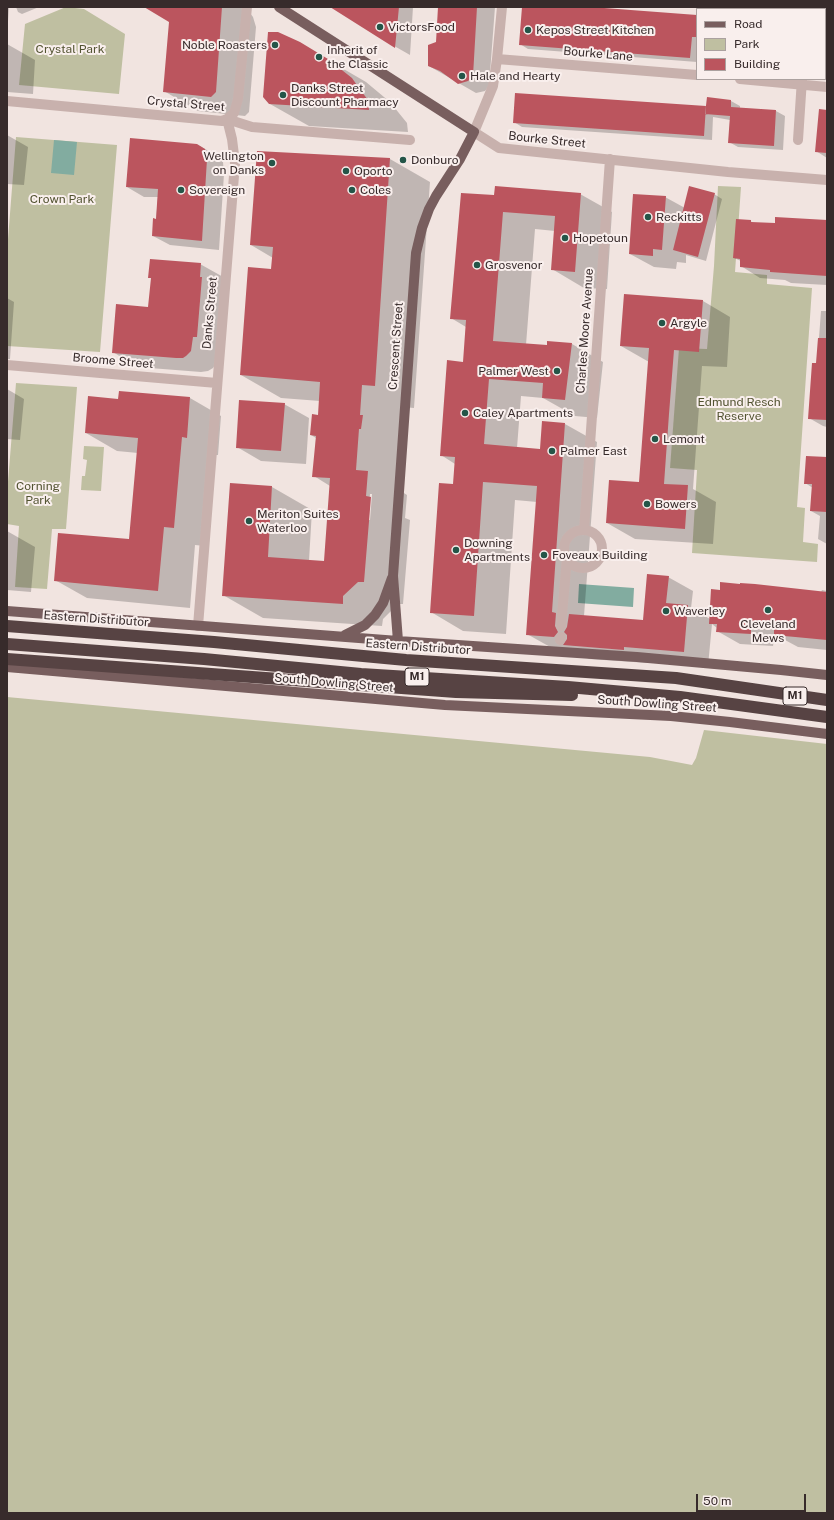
<!DOCTYPE html>
<style>
body{margin:0}
#map{position:relative;width:834px;height:1520px;overflow:hidden;background:#f1e4e0;font-family:"Public Sans",sans-serif}
canvas{display:block}
.frame{position:absolute;inset:0;border:8px solid #372b2b;pointer-events:none}
.legend{position:absolute;left:696px;top:8px;width:130px;height:72px;box-sizing:border-box;background:#f9efed;border:1px solid #aba19f;margin:0;padding:5px 7px;list-style:none;font-size:12px;color:#372b2b}
.legend li{display:flex;align-items:center;gap:8px;height:20px}
.legend b{width:20px;border:1px solid #aba19f}
.scale{position:absolute;left:696px;top:1494px;width:110px;height:18px;box-sizing:border-box;border:2px solid #372b2b;border-top:0;padding-left:5px;font-size:12px;line-height:14px;white-space:nowrap;color:#372b2b;-webkit-text-stroke:3px #f9efed;paint-order:stroke}
</style>
<div id="map">
<canvas width="834" height="1520"></canvas>
<div class="frame"></div>
<ul class="legend">
<li><b style="height:5px;background:#785e5e"></b>Road</li>
<li><b style="height:11px;background:#bfbfa1"></b>Park</li>
<li><b style="height:11px;background:#bb555e"></b>Building</li>
</ul>
<div class="scale">50 m</div>
</div>
<script>
const ctx = document.querySelector('canvas').getContext('2d');
ctx.lineJoin = 'round';
function fillPath(path, color) {
  ctx.fillStyle = color;
  ctx.fill(path, 'evenodd');
}
function poly(rows) {
  const path = new Path2D();
  for (const r of rows) {
    if (r.length === 3) {
      path.moveTo(r[0] + r[2], r[1]);
      path.arc(r[0], r[1], r[2], 0, 2 * Math.PI);
      continue;
    }
    path.moveTo(r[0], r[1]);
    for (let i = 2; i < r.length; i += 2) path.lineTo(r[i], r[i + 1]);
  }
  return path;
}
function stroke(path, color, width, dash) {
  ctx.strokeStyle = color;
  ctx.lineWidth = width;
  ctx.lineCap = dash ? 'butt' : 'round';
  ctx.setLineDash(dash || []);
  ctx.stroke(path);
}
function write(font, color, halo, rows, align = 'center') {
  ctx.font = font + ' "Public Sans",sans-serif';
  ctx.lineWidth = 4;
  ctx.setLineDash([]);
  ctx.textBaseline = 'middle';
  ctx.strokeStyle = halo;
  ctx.fillStyle = color;
  for (const [text, x, y, turn = 0] of rows) {
    ctx.save();
    ctx.translate(x, y);
    ctx.rotate((+turn || 0) * Math.PI / 180);
    ctx.textAlign = isNaN(turn) ? turn : align;
    if (halo) ctx.strokeText(text, 0, 0);
    ctx.fillText(text, 0, 0);
    ctx.restore();
  }
}
const green = poly([
 [66,7,84,9,125,34,119,94,19,85,25,24],
 [16,137,117,145,100,352,7,346,7,252],
 [718,186,741,187,735,272,767,275,767,284,812,288,797,507,805,508,803,542,818,544,817,562,692,553,697,470,670,468,679,348,707,349,714,266],
 [16,383,77,387,66,529,52,529,47,589,15,587,19,526,7,524,7,494],
 [84,446,104,447,101,491,81,490,82,476,85,476,87,460,83,459],
 [7,697,650,757,692,765,696,758,704,730,827,744,827,1513,7,1513]
]);
const water = poly([
 [54,140,77,142,74,175,51,173],
 [579,584,634,588,633,607,578,603]
]);
const shadow = poly([
 [7,7,9,7,7,36],
 [16,7,39,7,22,14,18,12],
 [146,7,244,7,247,9,253,17,256,27,249,112,245,116,198,111,164,91,170,22],
 [332,7,413,7,410,55,396,47],
 [439,7,495,7,489,86,485,91,476,93,429,66,437,43],
 [523,7,577,7,697,16,697,62,528,49,520,44],
 [299,43,366,82,390,102,407,123,408,132,309,126,270,104],
 [7,44,35,60,33,94,7,92],
 [731,101,740,106,740,109,776,111,785,116,783,150,738,147,729,142,730,120,713,117,712,140,522,127,514,122,705,107],
 [827,116,827,158,816,151],
 [7,135,28,147,24,185,7,184],
 [200,146,217,156,223,162,224,174,219,250,170,245,153,236,156,220,158,197,144,197,127,187],
 [258,152,390,159,430,182,414,408,402,407,396,488,407,495,405,518,410,520,403,604,398,604,383,619,382,626,263,618,223,595,231,484,272,487,312,510,309,561,325,562,330,486,314,476,316,438,311,435,319,416,320,401,281,398,241,375,272,270,273,258,251,245],
 [370,494,372,494,370,520,368,520],
 [580,194,612,212,607,289,584,288,552,269,555,231,535,229,526,345,548,347,572,344,603,362,597,418,575,416,543,398,521,396,517,448,541,450,565,424,597,442,584,616,644,621,668,577,693,591,691,608,710,619,821,592,822,590,827,591,827,650,798,647,785,640,774,639,773,646,740,644,717,631,717,628,712,624,708,666,648,661,648,663,589,659,580,654,559,652,527,634,537,502,515,500,506,634,463,631,431,612,454,485,455,464,441,455,464,363,466,327,451,318,494,196],
 [714,194,722,199,706,261,686,255,686,263,677,262,676,269,654,267,630,254,665,197,685,208],
 [750,221,754,223,776,225,827,221,827,285,791,283,785,280,760,278,741,266,741,261,734,258],
 [200,264,225,278,215,365,213,368,208,371,201,372,137,367,113,352,149,308,152,279,149,277],
 [7,298,14,302,10,359,7,359],
 [703,301,730,317,727,367,702,366,693,489,716,502,713,544,635,539,607,523,640,483,649,362,621,346],
 [821,311,827,311,827,427,823,426,809,418,817,364],
 [7,389,24,399,20,440,7,439],
 [190,398,221,416,218,455,213,455,205,546,195,545,190,608,87,598,55,580,130,540,138,453,117,451,86,433,119,400],
 [284,404,309,418,306,464,261,461,237,447],
 [827,458,827,544,818,539,820,516,811,511,813,488,805,483],
 [7,531,35,547,31,592,7,590]
]);
const building = poly([
 [144,7,222,7,216,92,211,97,163,92,169,22],
 [330,7,399,7,395,48],
 [438,7,477,7,473,76,468,81,458,84,440,71,428,66,428,45,436,42],
 [522,7,591,7,697,15,697,37,692,37,690,58,519,45],
 [268,32,278,32,300,42,328,59,352,78,359,88,368,100,369,110,269,104,263,97],
 [515,93,706,106,704,136,513,123],
 [707,97,731,100,731,107,776,110,774,146,728,143,730,116,705,114],
 [819,109,827,110,827,153,815,152],
 [130,138,197,144,205,149,207,159,202,241,152,236,153,218,156,219,158,189,126,187],
 [257,151,390,158,375,386,362,385,360,415,363,415,361,429,359,429,356,470,368,471,366,496,371,497,364,582,358,582,343,596,343,604,222,596,230,483,272,486,268,557,324,561,330,478,312,477,316,436,310,435,312,414,318,415,320,382,240,375,248,267,271,269,273,247,250,245],
 [495,186,581,193,575,272,551,270,555,216,503,212,493,341,547,345,547,341,572,343,565,400,542,398,543,383,489,379,484,444,540,449,542,421,565,423,552,612,556,613,555,626,558,632,554,637,526,635,537,486,483,482,474,616,430,613,439,483,453,484,455,457,440,456,447,360,463,362,466,320,450,319,461,193,494,195],
 [689,186,715,193,698,257,673,250],
 [633,194,666,196,662,250,653,249,653,256,629,254],
 [775,217,827,220,827,276,770,272,770,270,740,267,740,259,733,258,736,219,751,220,751,222,775,223],
 [150,259,201,263,200,277,202,277,197,337,193,337,191,351,186,356,183,358,176,358,112,353,116,304,148,307,151,278,148,278],
 [624,294,703,300,699,352,674,350,669,414,664,484,688,485,685,529,606,523,609,480,639,482,649,348,620,346],
 [818,338,827,338,827,420,808,419,812,363,816,363],
 [119,391,190,397,187,438,182,437,174,528,164,527,158,591,54,581,58,533,129,539,138,438,85,433,88,396,118,399],
 [239,400,285,403,281,451,236,448],
 [806,456,827,457,827,512,810,511,812,484,804,484],
 [647,574,669,576,666,603,688,605,684,652,624,647,624,650,563,645,567,639,567,635,564,632,567,627,569,614,643,620],
 [720,582,740,584,740,583,755,584,827,592,827,640,774,635,774,628,751,626,751,634,716,632,717,624,709,624,711,589,720,590]
]);
const minor = poly([
 [502,7,497,59,493,86,474,132,499,148,728,172,827,180],
 [808,9,808,7],
 [497,59,697,75],
 [740,79,827,87],
 [7,101,222,121,227,119,252,127,410,140],
 [227,119,234,113,238,99,247,7],
 [798,140,802,79],
 [7,365,217,383],
 [584,530,610,159],
 [583,549,19],
 [198,626,235,163,232,139,227,119],
 [561,626,567,558],
 [560,640,561,637]
]);
const major = poly([
 [279,7,474,132,460,159,436,196,429,209,422,228,416,253,393,576,398,641],
 [7,611,398,641,637,657,781,670,827,675],
 [345,635,365,625,375,615,383,603,392,578],
 [7,667,445,705,671,716,730,722,827,734]
]);
const highway = poly([
 [7,626,214,642,406,660,676,678,827,700],
 [7,644,204,659,361,674,568,687,680,697,827,717],
 [7,659,456,692,572,695]
]);
const markers = [
 [380,27,4,"#245548"],
 [528,30,4,"#245548"],
 [275,45,4,"#245548"],
 [319,57,4,"#245548"],
 [462,76,4,"#245548"],
 [283,95,4,"#245548"],
 [403,160,4,"#245548"],
 [272,163,4,"#245548"],
 [346,171,4,"#245548"],
 [181,190,4,"#245548"],
 [352,190,4,"#245548"],
 [648,217,4,"#245548"],
 [565,238,4,"#245548"],
 [477,265,4,"#245548"],
 [662,323,4,"#245548"],
 [557,371,4,"#245548"],
 [465,413,4,"#245548"],
 [655,439,4,"#245548"],
 [552,451,4,"#245548"],
 [647,504,4,"#245548"],
 [249,521,4,"#245548"],
 [456,550,4,"#245548"],
 [544,555,4,"#245548"],
 [768,610,4,"#245548"],
 [666,611,4,"#245548"]
];
const shields = [
 [417,677,24],
 [795,696,24]
];
const shieldNames = [
 ["M1",417,677],
 ["M1",795,696]
];
const poiNames = [
 ["VictorsFood",388,27],
 ["Kepos Street Kitchen",536,30],
 ["Noble Roasters",267,45,"right"],
 ["Inherit of",327,50],
 ["the Classic",327,64],
 ["Hale and Hearty",470,76],
 ["Danks Street",291,88],
 ["Discount Pharmacy",291,102],
 ["Wellington",264,156,"right"],
 ["on Danks",264,170,"right"],
 ["Donburo",411,160],
 ["Oporto",354,171],
 ["Sovereign",189,190],
 ["Coles",360,190],
 ["Reckitts",656,217],
 ["Hopetoun",573,238],
 ["Grosvenor",485,265],
 ["Argyle",670,323],
 ["Palmer West",549,371,"right"],
 ["Caley Apartments",473,413],
 ["Lemont",663,439],
 ["Palmer East",560,451],
 ["Bowers",655,504],
 ["Meriton Suites",257,514],
 ["Waterloo",257,528],
 ["Downing",464,543],
 ["Apartments",464,557],
 ["Foveaux Building",552,555],
 ["Waverley",674,611],
 ["Cleveland",768,624,"center"],
 ["Mews",768,638,"center"]
];
const parkNames = [
 ["Crystal Park",70,49],
 ["Crown Park",62,199],
 ["Edmund Resch",739,402],
 ["Reserve",739,416],
 ["Corning",38,486],
 ["Park",38,500]
];
const streetNames = [
 ["Bourke Lane",598,54,5],
 ["Crystal Street",186,104,5],
 ["Bourke Street",547,140,6],
 ["Danks Street",210,313,-85],
 ["Charles Moore Avenue",585,331,-86],
 ["Crescent Street",396,346,-86],
 ["Broome Street",113,361,5],
 ["Eastern Distributor",96,619,4],
 ["Eastern Distributor",418,647,4],
 ["South Dowling Street",334,683,5],
 ["South Dowling Street",657,704,4]
];
fillPath(green, '#bfbfa1');
fillPath(water, '#82aca0');
fillPath(shadow, '#0003');
fillPath(building, '#bb555e');
stroke(minor, '#c8b1ad', 10);
stroke(major, '#785e5e', 10);
stroke(highway, '#574343', 12);
for (const [x, y, r, color] of markers) {
  const dot = new Path2D();
  dot.arc(x, y, r, 0, 2 * Math.PI);
  ctx.fillStyle = color;
  ctx.fill(dot);
  stroke(dot, '#f9efed', 1.5);
}
for (const [x, y, w] of shields) {
  const box = new Path2D();
  box.roundRect(x - w / 2, y - 9, w, 18, 3);
  ctx.fillStyle = '#f9efed';
  ctx.fill(box);
  stroke(box, '#372b2b', 1);
}
write('bold 11px', '#372b2b', null, shieldNames);
write('12px', '#372b2b', '#f9efed', poiNames, 'left');
write('12px', '#525331', '#f9efed', parkNames);
write('12px', '#372b2b', '#f9efed', streetNames);
</script>
